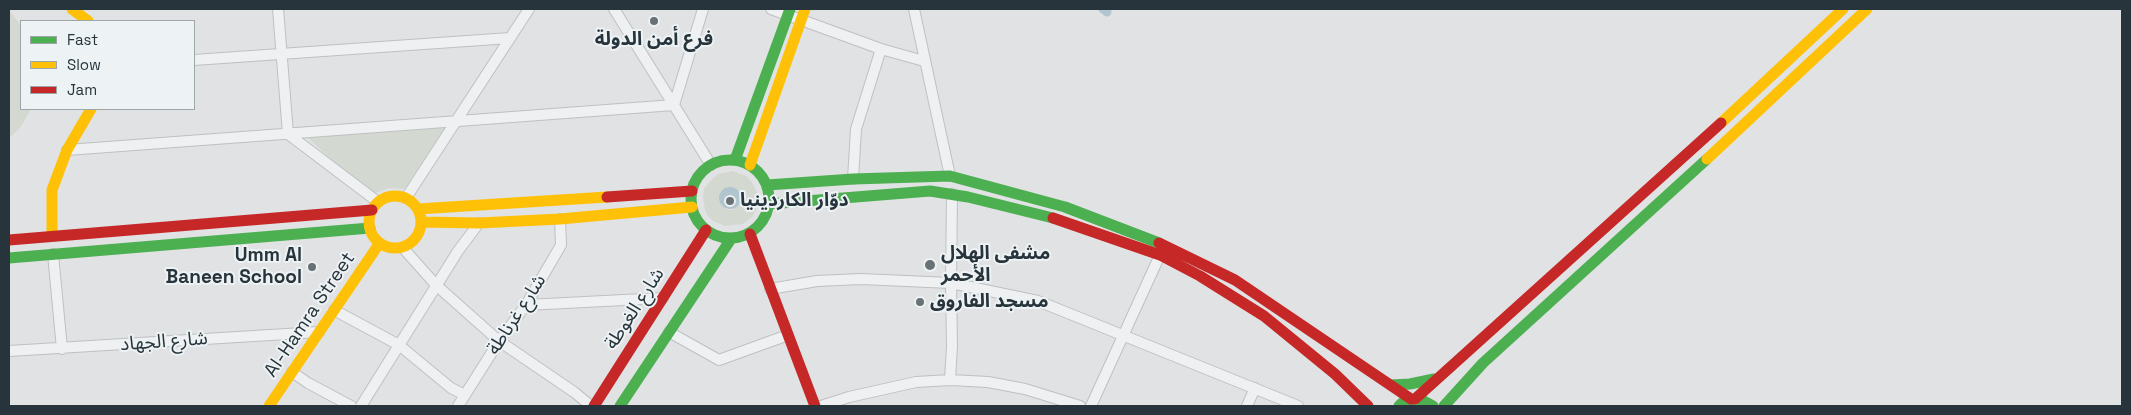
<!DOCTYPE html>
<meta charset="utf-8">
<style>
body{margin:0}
#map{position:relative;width:2131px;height:415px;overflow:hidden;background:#e0e2e4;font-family:"Space Grotesk",sans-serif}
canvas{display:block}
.frame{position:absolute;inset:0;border:10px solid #28343b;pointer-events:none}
.legend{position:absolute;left:20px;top:20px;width:175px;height:90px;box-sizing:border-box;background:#edf2f4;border:1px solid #9ea6aa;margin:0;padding:6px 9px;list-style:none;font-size:15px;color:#28343b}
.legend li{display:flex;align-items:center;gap:10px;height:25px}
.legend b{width:25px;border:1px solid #9ea6aa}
</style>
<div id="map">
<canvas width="2131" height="415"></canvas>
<div class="frame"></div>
<ul class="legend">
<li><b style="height:6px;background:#4caf50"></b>Fast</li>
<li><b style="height:6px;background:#ffc107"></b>Slow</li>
<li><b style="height:6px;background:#c62828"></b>Jam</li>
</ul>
</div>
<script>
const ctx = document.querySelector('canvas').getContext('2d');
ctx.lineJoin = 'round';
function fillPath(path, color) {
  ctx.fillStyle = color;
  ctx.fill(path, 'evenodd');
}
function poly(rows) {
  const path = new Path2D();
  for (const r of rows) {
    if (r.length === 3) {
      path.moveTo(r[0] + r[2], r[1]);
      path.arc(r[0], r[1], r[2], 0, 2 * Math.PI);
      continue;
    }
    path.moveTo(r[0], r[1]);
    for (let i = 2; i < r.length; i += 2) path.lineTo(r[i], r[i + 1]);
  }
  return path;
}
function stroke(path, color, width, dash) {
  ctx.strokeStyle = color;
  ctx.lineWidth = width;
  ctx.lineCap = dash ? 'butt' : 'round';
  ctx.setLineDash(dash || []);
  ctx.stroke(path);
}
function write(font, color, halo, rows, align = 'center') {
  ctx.font = font + ' "Space Grotesk","Noto Sans Arabic",sans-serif';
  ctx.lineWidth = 4;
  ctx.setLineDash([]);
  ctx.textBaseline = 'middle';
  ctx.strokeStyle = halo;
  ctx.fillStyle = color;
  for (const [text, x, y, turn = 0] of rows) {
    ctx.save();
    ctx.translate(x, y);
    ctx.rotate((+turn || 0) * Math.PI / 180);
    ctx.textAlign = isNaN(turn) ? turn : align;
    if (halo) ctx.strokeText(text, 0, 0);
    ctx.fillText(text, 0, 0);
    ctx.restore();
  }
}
const green = poly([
 [9,10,21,26,21,109,31,109,20,128,9,138],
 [445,128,404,189,389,188,370,195,307,137],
 [733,171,746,176,751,181,757,192,758,204,753,216,743,224,725,226,713,221,708,216,705,210,703,196,704,189,713,178,719,174],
 [729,187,739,192,733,210,729,210,726,209,719,201,719,197,720,193]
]);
const water = poly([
 [730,198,11]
]);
const canal = poly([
 [1103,9,1107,12]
]);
const street = poly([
 [278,9,288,134,378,202],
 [614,9,711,165],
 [771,9,881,49,924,61],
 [914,9,950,176],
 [194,60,510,38],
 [67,150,674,105,703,9],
 [853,179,856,129,881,49],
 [952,194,951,283,1038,301,1298,406],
 [406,198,529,9],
 [403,248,436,285,499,341,574,392,591,406],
 [53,254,62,349],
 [770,289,817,281,861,279,951,283,952,346,950,380],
 [526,305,663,298],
 [334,310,399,345,451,388,465,395],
 [669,332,719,360,788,335],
 [9,351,319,332],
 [292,372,308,383,351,406],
 [361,406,458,251,479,223],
 [458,406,499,341,526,305,561,245,560,219],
 [821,406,849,397,916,382,950,380,988,382,1025,389,1080,406],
 [1091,406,1160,255],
 [1247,406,1255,388]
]);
const fast = poly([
 [730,199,39],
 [735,160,790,9],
 [767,185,853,179,950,176,1065,207,1159,243],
 [769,204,930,191,968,197,1053,218],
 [9,258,370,228],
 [1391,385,1410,384,1434,379],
 [620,406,731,239],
 [1399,406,1402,403,1415,399,1422,400,1433,406],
 [1444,406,1483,363,1707,159]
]);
const slow = poly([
 [72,9,88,21],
 [1721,123,1843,9],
 [1707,159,1867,9],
 [750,165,805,9],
 [395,222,26],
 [418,209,607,197],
 [422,222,479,223,560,219,692,207],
 [52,236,52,190,67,150,91,109],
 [269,406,379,244]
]);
const jam = poly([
 [607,197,692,191],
 [1053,218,1160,255,1200,276,1264,316,1335,374,1368,406],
 [750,234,815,406],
 [9,240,372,210],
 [1159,243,1235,280,1411,399],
 [1415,399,1721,123],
 [594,406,706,230]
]);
const markers = [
 [654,21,5,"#687176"],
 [730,201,5,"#687176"],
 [930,265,6,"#687176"],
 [312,267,5,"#687176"],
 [920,302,5,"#687176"]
];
const poiNames = [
 ["فرع أمن الدولة",654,40,"center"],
 ["دوّار الكاردينيا",740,201],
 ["مشفى الهلال",941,254],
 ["الأحمر",941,276],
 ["Umm Al",302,256,"right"],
 ["Baneen School",302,278,"right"],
 ["مسجد الفاروق",930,302]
];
const streetNames = [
 ["شارع الغوطة",635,309,-57],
 ["Al-Hamra Street",310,315,-56],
 ["شارع غرناطة",517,315,-57],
 ["شارع الجهاد",164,342,-4]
];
fillPath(green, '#d3d8d0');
fillPath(water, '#b0c5ce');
stroke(canal, '#b0c5ce', 9);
stroke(street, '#bec0c2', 12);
stroke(street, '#eff0f1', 10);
stroke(fast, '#4caf50', 11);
stroke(slow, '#ffc107', 11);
stroke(jam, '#c62828', 11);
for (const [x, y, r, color] of markers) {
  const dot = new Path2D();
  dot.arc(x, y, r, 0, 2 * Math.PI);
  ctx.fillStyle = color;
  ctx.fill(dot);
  stroke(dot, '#edf2f4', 2);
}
write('bold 19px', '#28343b', '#edf2f4', poiNames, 'left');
write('19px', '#28343b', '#edf2f4', streetNames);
</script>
